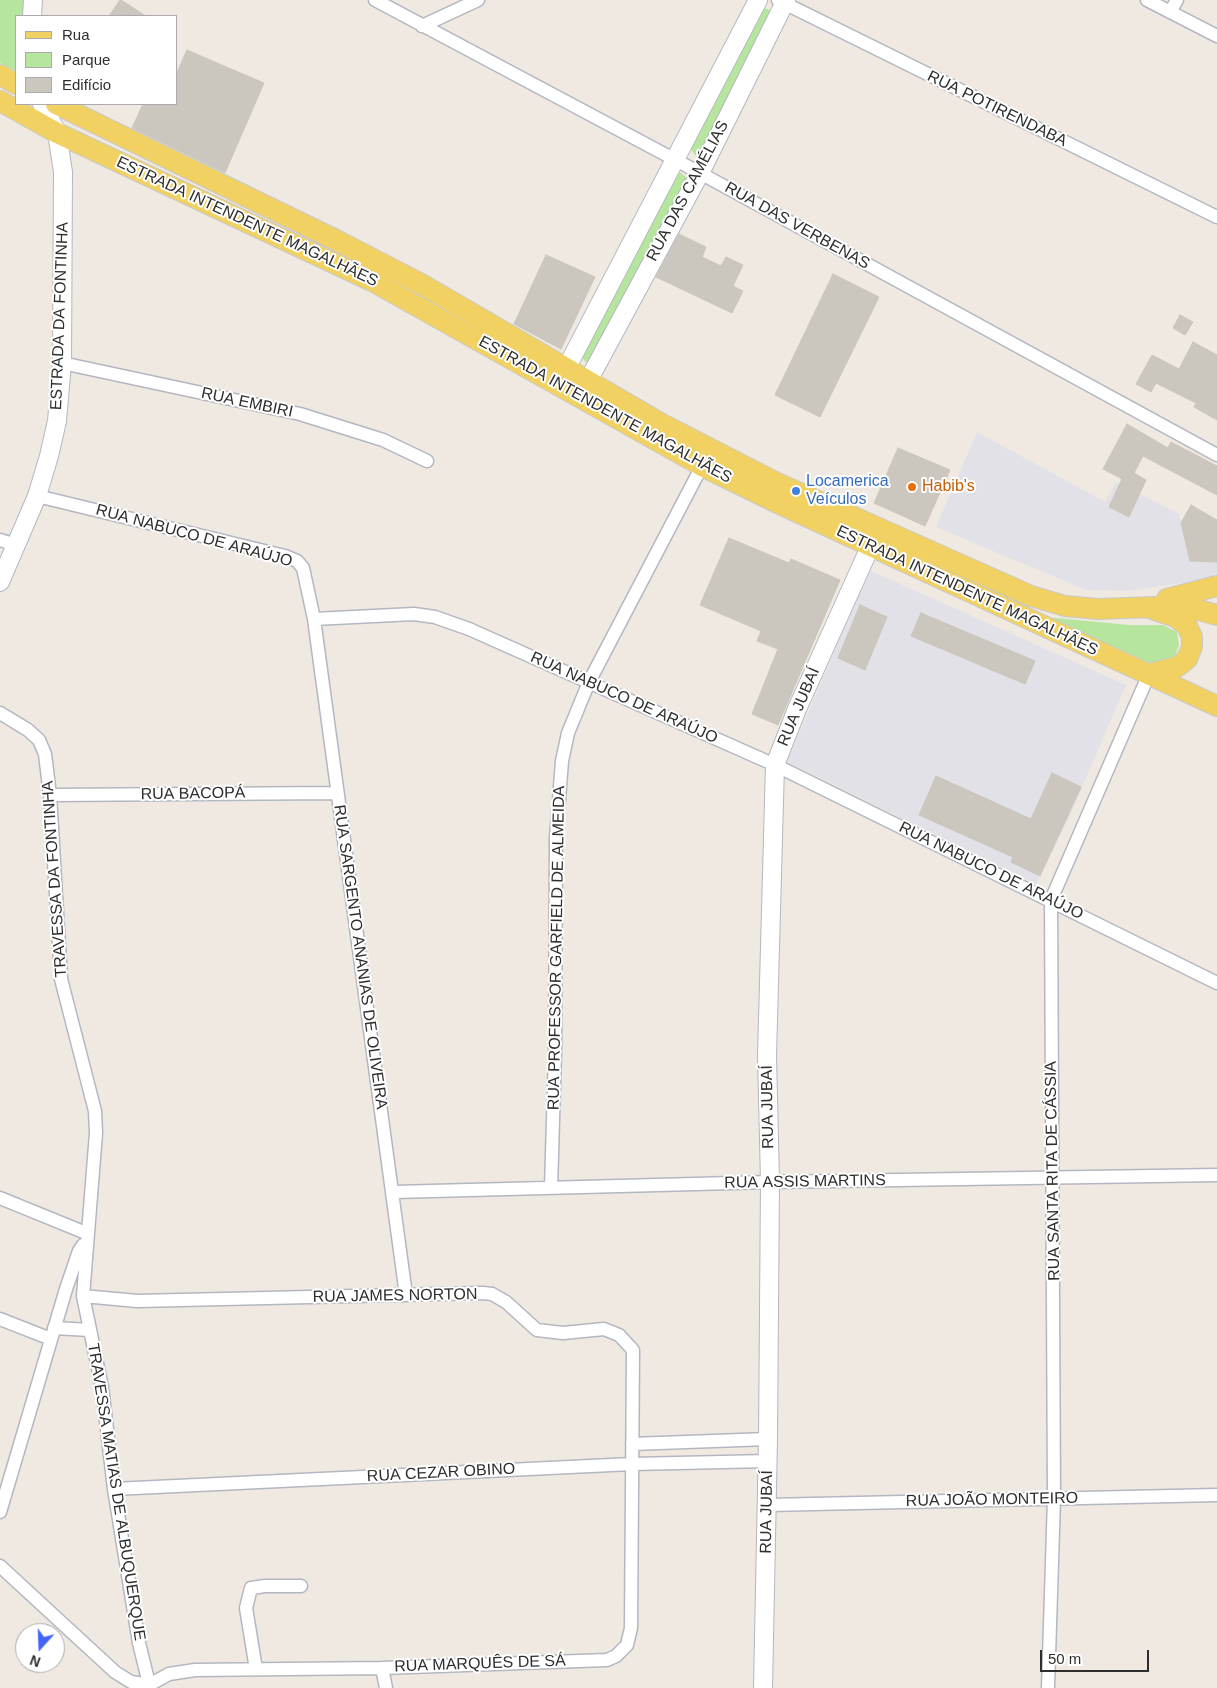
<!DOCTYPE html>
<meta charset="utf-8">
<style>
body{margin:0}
#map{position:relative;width:1217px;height:1688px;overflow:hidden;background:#efe9e1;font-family:Helvetica,sans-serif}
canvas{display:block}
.legend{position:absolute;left:15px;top:15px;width:162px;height:90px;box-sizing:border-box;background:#fff;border:1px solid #ababab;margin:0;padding:6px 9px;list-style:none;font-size:15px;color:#2e2e2e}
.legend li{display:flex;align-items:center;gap:10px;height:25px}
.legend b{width:25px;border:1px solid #ababab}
.north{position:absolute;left:15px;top:1623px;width:50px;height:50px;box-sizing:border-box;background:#fff;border:1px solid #ababab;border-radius:50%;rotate:200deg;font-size:14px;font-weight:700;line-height:20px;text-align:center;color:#2e2e2e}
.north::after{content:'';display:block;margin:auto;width:18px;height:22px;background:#4264fb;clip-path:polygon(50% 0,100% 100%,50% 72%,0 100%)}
.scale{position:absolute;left:1040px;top:1650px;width:109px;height:22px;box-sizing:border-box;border:2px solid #2e2e2e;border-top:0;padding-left:6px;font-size:15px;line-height:18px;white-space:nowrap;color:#2e2e2e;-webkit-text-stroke:4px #fff;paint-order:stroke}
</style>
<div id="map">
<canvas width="1217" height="1688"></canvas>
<ul class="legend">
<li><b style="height:6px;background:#f2d163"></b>Rua</li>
<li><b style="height:14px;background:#b6e59e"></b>Parque</li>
<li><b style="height:14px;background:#cbc7bf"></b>Edifício</li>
</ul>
<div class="north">N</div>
<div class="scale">50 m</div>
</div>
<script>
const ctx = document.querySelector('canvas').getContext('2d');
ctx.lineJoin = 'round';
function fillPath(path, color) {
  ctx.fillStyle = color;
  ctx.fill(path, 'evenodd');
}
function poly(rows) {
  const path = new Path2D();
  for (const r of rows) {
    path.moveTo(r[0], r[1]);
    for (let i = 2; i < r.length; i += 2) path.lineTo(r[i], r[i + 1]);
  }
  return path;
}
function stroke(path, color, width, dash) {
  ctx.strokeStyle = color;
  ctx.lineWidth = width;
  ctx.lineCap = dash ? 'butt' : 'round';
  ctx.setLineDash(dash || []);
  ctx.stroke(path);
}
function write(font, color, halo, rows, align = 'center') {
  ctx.font = font + ' Helvetica,sans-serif';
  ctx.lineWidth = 4;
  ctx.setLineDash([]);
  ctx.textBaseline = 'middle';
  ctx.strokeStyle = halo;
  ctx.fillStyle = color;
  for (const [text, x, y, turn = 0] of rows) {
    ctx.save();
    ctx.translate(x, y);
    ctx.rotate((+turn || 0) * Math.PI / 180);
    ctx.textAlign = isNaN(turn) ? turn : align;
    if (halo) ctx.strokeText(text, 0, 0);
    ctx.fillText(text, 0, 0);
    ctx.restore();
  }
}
const industrial = poly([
 [977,432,1105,502,1116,482,1179,514,1190,561,1217,562,1217,578,1125,591,1086,590,936,527],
 [869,570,1126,685,1068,820,1036,884,787,762]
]);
const green = poly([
 [0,0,28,0,26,16,16,16,16,71,0,63],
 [762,8,768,9,772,13,701,155,695,155,690,148],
 [675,173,681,173,688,179,589,362,586,362,581,357],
 [1046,617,1129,625,1163,625,1177,632,1179,645,1175,656,1160,663,1144,662]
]);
const building = poly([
 [120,0,121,0,146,16,109,16,120,0],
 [187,50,264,83,225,173,132,128,143,104,176,104,176,75,187,50],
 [679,234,706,247,702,257,721,266,726,257,743,265,733,286,743,291,732,313,656,277,679,234],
 [546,255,595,277,561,349,514,324,546,255],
 [833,274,879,297,820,417,775,395,833,274],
 [1180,315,1193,322,1185,335,1173,328,1180,315],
 [1193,342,1217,355,1217,420,1194,407,1196,403,1156,383,1151,392,1136,384,1152,355,1179,369,1193,342],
 [1127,424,1168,448,1171,442,1217,466,1217,495,1143,456,1134,473,1146,480,1129,517,1109,507,1122,479,1103,469,1127,424],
 [898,448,950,470,925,526,874,503,898,448],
 [1191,505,1217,520,1217,562,1190,561,1181,523,1191,505],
 [729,538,789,563,791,559,840,580,778,725,752,714,778,649,757,641,761,631,700,605,729,538],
 [860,605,887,617,865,670,838,658,860,605],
 [921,613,1035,661,1025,684,911,636,921,613],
 [1052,773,1081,787,1040,876,1011,862,1013,857,919,815,936,776,1031,819,1052,773]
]);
const street = poly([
 [375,0,700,173,1217,455],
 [778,0,1217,217],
 [1147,0,1217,36],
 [1170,12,1177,0],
 [422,26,478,0],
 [62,363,300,414,383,440,427,461],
 [37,496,285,556,297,561,303,568,314,619,406,1295],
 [0,540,16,545],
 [314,619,414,614,435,617,469,629,775,765,1217,983],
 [0,713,28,730,39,740,45,754,50,795,61,979,95,1111,96,1133,83,1296,102,1387,114,1489,139,1643,150,1688],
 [50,795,337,793],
 [551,1188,555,1052,556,838,562,761,568,733,589,682,702,466],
 [394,1192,770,1182,1217,1175],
 [0,1198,86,1233],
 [83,1296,137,1301,483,1293,492,1294,506,1302,537,1330,563,1333,604,1329,619,1335,633,1350,631,1628,627,1645,616,1656,607,1660,382,1668,195,1670,169,1674,149,1685],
 [0,1319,51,1339],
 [54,1328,90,1330],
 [632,1444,768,1439],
 [114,1489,632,1464,768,1461],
 [768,1505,1217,1495],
 [0,1512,66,1289,79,1251,83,1245],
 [0,1566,115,1672,131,1682,149,1685],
 [382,1668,386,1688],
 [256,1669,246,1608,251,1588,265,1586,301,1586],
 [1048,1688,1054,1498,1051,900,1149,674]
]);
const secondary = poly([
 [32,16,33,0],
 [567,367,758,0],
 [588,381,700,173,786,0],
 [0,582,37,496,49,456,57,421,62,363,63,172,57,133,42,104],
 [763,1688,768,1439,770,1182,767,1056,775,765,797,709,870,547]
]);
const primary = poly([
 [0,75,16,84],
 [0,101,57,133,374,282,702,466,782,505,1217,706],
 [56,104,338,241,423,285,662,424,775,482,1031,596,1065,606,1098,609,1184,606,1217,615],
 [1167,599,1217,586],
 [1149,674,1177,667,1187,659,1192,647,1192,637,1187,626,1176,617,1155,610]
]);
const markers = [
 [912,487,5,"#e8710a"],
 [796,491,5,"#3f7fe0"]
];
const streetNames = [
 ["RUA POTIRENDABA",997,109,26],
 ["RUA DAS CAMÉLIAS",688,191,-62],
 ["ESTRADA INTENDENTE MAGALHÃES",247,222,25],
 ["RUA DAS VERBENAS",797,226,29],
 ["ESTRADA DA FONTINHA",60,316,-88],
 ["RUA EMBIRI",247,403,12],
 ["ESTRADA INTENDENTE MAGALHÃES",605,410,29],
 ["RUA NABUCO DE ARAÚJO",194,536,15],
 ["ESTRADA INTENDENTE MAGALHÃES",967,591,25],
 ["RUA NABUCO DE ARAÚJO",624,698,24],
 ["RUA JUBAÍ",799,707,-67],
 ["RUA BACOPÁ",193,794,-1],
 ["RUA NABUCO DE ARAÚJO",991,871,26],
 ["TRAVESSA DA FONTINHA",55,879,-94],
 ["RUA PROFESSOR GARFIELD DE ALMEIDA",557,948,-89],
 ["RUA SARGENTO ANANIAS DE OLIVEIRA",360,957,82],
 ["RUA JUBAÍ",768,1107,-91],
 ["RUA SANTA RITA DE CÁSSIA",1053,1171,-91],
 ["RUA ASSIS MARTINS",805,1182,-1],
 ["RUA JAMES NORTON",395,1296,-1],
 ["RUA CEZAR OBINO",441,1473,-3],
 ["TRAVESSA MATIAS DE ALBUQUERQUE",116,1492,81],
 ["RUA JOÃO MONTEIRO",992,1500,-1],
 ["RUA JUBAÍ",767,1512,-89],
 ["RUA MARQUÊS DE SÁ",480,1664,-2]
];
const shopNames = [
 ["Locamerica",806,482],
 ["Veículos",806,500]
];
const foodNames = [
 ["Habib's",922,487]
];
fillPath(industrial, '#e3e1e8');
fillPath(green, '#b6e59e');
fillPath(building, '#cbc7bf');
stroke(building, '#cbc5ba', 1);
stroke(street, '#b4b7c1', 15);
stroke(secondary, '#b4b7c1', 20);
stroke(primary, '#c9c9c9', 22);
stroke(street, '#fff', 12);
stroke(secondary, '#fff', 18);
stroke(primary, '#f2d163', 20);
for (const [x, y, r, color] of markers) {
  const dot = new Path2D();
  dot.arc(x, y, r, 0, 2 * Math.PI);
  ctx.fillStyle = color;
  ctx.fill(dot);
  stroke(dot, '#fff', 2);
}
write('16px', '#2e2e2e', '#fff', streetNames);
write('16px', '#366cbe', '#fff', shopNames, 'left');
write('16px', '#c56008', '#fff', foodNames, 'left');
</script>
